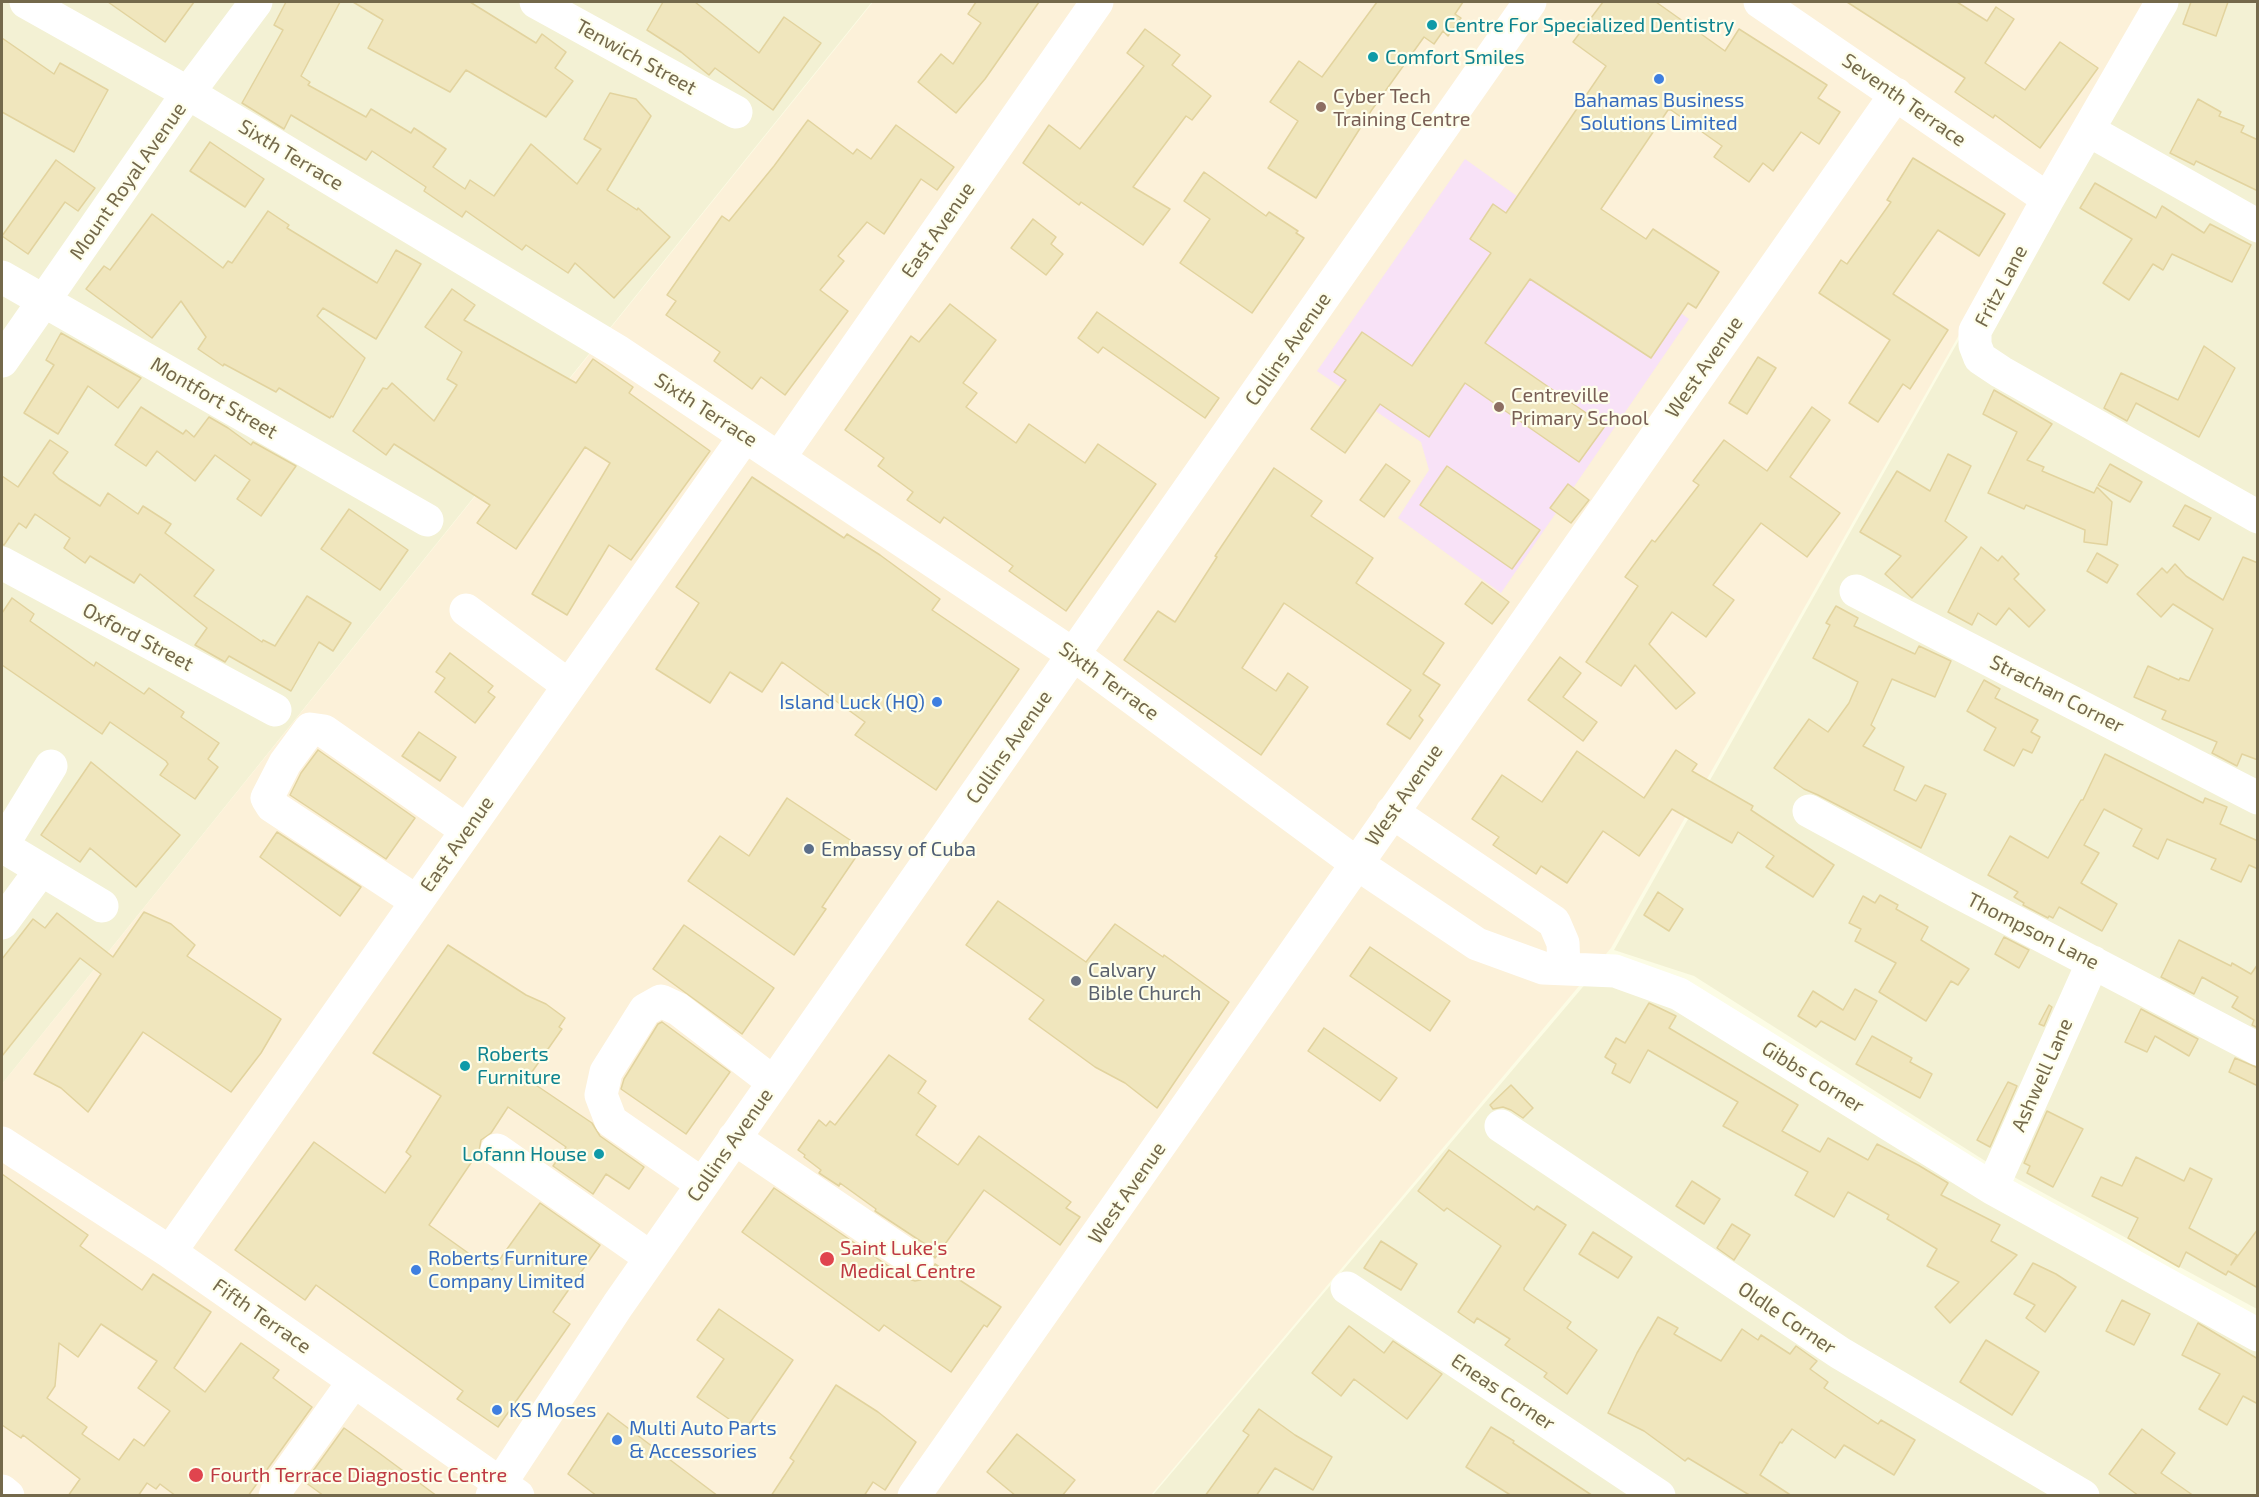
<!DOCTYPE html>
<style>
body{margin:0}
#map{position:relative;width:2259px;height:1497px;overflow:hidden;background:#fcfce5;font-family:"Exo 2",sans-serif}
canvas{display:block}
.frame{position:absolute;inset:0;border:3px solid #74694b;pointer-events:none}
</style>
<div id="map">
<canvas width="2259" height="1497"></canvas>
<div class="frame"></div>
</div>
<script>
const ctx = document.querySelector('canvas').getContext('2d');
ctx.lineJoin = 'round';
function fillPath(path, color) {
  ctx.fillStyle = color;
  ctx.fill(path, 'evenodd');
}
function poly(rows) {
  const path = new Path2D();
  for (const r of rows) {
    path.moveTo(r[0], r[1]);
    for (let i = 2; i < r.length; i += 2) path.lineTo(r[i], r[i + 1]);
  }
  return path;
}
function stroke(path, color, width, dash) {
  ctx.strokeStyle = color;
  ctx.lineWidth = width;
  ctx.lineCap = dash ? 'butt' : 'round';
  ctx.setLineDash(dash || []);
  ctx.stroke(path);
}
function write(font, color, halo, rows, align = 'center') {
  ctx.font = font + ' "Exo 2",sans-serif';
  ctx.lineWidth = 4.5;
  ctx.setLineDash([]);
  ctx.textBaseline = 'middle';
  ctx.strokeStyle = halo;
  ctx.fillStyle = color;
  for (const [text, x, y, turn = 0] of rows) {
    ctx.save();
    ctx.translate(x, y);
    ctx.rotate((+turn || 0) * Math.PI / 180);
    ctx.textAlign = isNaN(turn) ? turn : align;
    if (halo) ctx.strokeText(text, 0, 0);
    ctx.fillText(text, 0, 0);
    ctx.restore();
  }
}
const residential = poly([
 [2,2,872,2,2,1084],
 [2150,2,2257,2,2257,1309,1990,1164,1694,976,1614,950],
 [1587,982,1641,992,1705,1024,2257,1348,2257,1495,1152,1496]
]);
const commercial = poly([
 [873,2,2148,2,1611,948,1151,1495,2,1496,2,1084]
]);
const education = poly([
 [1465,159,1689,319,1501,593,1398,518,1429,470,1421,442,1317,371]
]);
const building = poly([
 [108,2,194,2,165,42,108,2],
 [286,2,340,2,301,76,310,82,308,85,366,117,371,109,411,133,414,128,446,149,433,167,465,189,470,180,494,196,531,144,577,184,601,149,584,139,610,93,636,99,651,116,607,190,637,210,638,208,670,237,614,298,575,263,568,273,526,245,522,250,466,211,462,217,424,191,426,187,372,151,366,160,291,115,284,129,242,103,283,30,274,25,286,2],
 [353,2,470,2,536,43,542,34,566,52,555,68,573,81,546,117,466,70,450,92,368,48,383,20,353,2],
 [663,2,695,2,759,53,784,17,821,43,773,110,715,68,709,75,681,52,647,30,663,2],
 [976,2,1039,2,985,79,956,113,918,82,941,54,953,64,981,23,968,14,976,2],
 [1377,2,1463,2,1455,14,1461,18,1448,36,1443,31,1434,44,1424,37,1371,111,1316,198,1268,168,1298,121,1270,102,1299,61,1322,77,1377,2],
 [1603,2,1656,2,1725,51,1739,29,1827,85,1818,98,1840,112,1819,144,1801,132,1773,171,1763,163,1749,182,1714,157,1722,146,1671,110,1668,110,1601,209,1646,239,1653,229,1719,272,1696,308,1688,303,1651,358,1530,279,1485,343,1605,426,1579,462,1465,383,1429,437,1380,404,1345,453,1311,429,1346,380,1334,372,1362,332,1412,366,1491,253,1470,239,1493,204,1506,213,1606,66,1573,42,1603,2],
 [1847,2,1957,2,1987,21,1996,7,2014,19,1985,63,2025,90,2060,42,2098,68,2040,148,1995,115,1993,118,1955,92,1965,78,1847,2],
 [2191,2,2228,2,2216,36,2183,24,2191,2],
 [1145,29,1180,55,1172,65,1211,96,1192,120,1186,116,1133,187,1170,209,1143,245,1081,202,1079,205,1023,163,1049,125,1080,149,1144,66,1127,53,1145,29],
 [2,38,54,74,60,63,108,90,74,152,2,112,2,38],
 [2198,99,2221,112,2219,116,2244,126,2241,132,2258,140,2258,191,2196,161,2194,165,2170,153,2198,99],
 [808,120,853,154,857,149,871,159,896,125,954,167,937,190,921,179,884,234,867,222,838,256,844,261,820,290,848,311,785,395,761,377,752,389,714,361,720,352,666,315,676,301,667,295,722,216,729,221,774,166,808,120],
 [210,142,264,179,245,207,190,171,210,142],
 [1913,158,2005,214,1979,256,1938,230,1893,294,1948,330,1910,389,1903,384,1878,422,1849,403,1890,340,1819,293,1841,260,1847,264,1891,202,1887,200,1913,158],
 [56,160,95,188,78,211,65,202,28,254,2,236,56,160],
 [1204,172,1266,216,1269,212,1298,231,1296,233,1304,238,1252,313,1180,263,1210,219,1184,201,1204,172],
 [2095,183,2156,218,2162,206,2204,233,2210,224,2251,245,2232,282,2172,254,2163,270,2153,264,2129,300,2103,283,2132,239,2080,208,2095,183],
 [268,211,289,225,287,228,377,283,396,250,421,264,376,339,323,308,317,316,365,358,333,417,331,416,330,418,279,388,276,392,224,364,223,366,198,349,206,337,181,301,152,338,86,289,104,266,110,270,152,214,223,268,228,261,232,263,268,211],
 [1033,219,1056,237,1051,244,1063,254,1046,275,1011,248,1033,219],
 [452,289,475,305,464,320,576,383,593,359,633,387,629,393,710,451,631,560,609,545,567,615,532,594,610,463,585,447,516,549,477,523,490,505,394,444,386,455,353,431,383,388,387,389,392,383,434,421,457,385,447,379,462,352,425,327,452,289],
 [950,304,996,340,963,383,977,393,966,407,1016,443,1029,424,1085,463,1098,444,1156,484,1066,611,1009,571,1013,566,944,517,940,523,907,500,913,492,878,466,884,458,845,430,911,336,919,342,950,304],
 [1097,312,1219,398,1205,418,1103,347,1098,353,1078,338,1097,312],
 [61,333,141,378,118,408,88,386,58,434,24,413,54,365,46,360,61,333],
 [2204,346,2235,368,2199,437,2136,403,2127,421,2104,408,2121,373,2178,400,2204,346],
 [1758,357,1776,368,1747,414,1729,403,1758,357],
 [1994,390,2052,424,2027,460,2044,467,2042,471,2094,493,2097,487,2112,502,2107,545,2084,542,2085,530,2026,505,2024,509,1988,493,2017,432,1983,414,1994,390],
 [141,407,183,434,186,430,194,437,209,417,228,428,251,445,253,442,296,466,261,516,237,499,250,480,215,455,195,481,157,451,146,466,115,445,141,407],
 [1812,407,1830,420,1790,477,1840,513,1807,557,1761,523,1713,585,1734,600,1706,637,1672,612,1649,644,1695,693,1676,709,1635,665,1621,686,1586,662,1638,586,1625,577,1652,540,1655,542,1699,485,1693,481,1724,440,1767,471,1812,407],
 [50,440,68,452,53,473,59,479,100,506,108,493,138,514,143,506,171,524,165,533,214,570,194,596,262,642,263,640,275,646,307,596,351,623,333,651,319,642,291,691,229,656,225,662,195,645,207,628,140,574,134,583,90,556,85,563,64,548,70,538,35,514,26,528,19,523,4,545,2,544,2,476,18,487,50,440],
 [1948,454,1971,466,1945,521,1967,537,1912,598,1885,574,1901,556,1860,532,1897,471,1930,491,1948,454],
 [1386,464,1410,481,1384,517,1360,500,1386,464],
 [2110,464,2142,482,2130,502,2098,485,2110,464],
 [1447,466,1540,530,1512,569,1420,505,1447,466],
 [1274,468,1322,501,1311,516,1373,558,1356,583,1444,643,1423,674,1440,685,1419,716,1423,720,1410,739,1387,724,1411,690,1284,603,1242,668,1276,691,1288,673,1308,687,1261,755,1124,660,1158,611,1175,622,1217,557,1215,556,1274,468],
 [752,477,844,538,847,534,880,555,940,599,932,610,1019,669,936,790,855,735,865,722,782,662,762,692,730,672,710,703,656,669,699,603,676,587,752,477],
 [1568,484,1589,500,1571,523,1550,508,1568,484],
 [2185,505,2211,518,2199,540,2173,526,2185,505],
 [349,509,408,550,380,590,321,549,349,509],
 [1981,547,1998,561,2002,556,2019,574,2014,579,2045,610,2029,627,2009,608,1996,625,1978,613,1972,625,1948,612,1981,547],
 [2097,553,2118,565,2107,583,2087,571,2097,553],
 [2243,557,2258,563,2258,760,2242,754,2237,766,2212,753,2217,742,2162,719,2166,711,2134,697,2148,666,2179,680,2180,678,2189,681,2213,629,2173,604,2161,617,2137,594,2162,568,2167,573,2175,564,2186,576,2223,600,2243,557],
 [1482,582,1509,602,1492,624,1465,604,1482,582],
 [12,598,34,614,30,621,94,666,96,662,144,694,149,688,184,712,181,717,219,743,208,759,218,767,195,799,160,775,168,764,166,761,110,722,102,734,2,665,2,613,12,598],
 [1836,606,1858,618,1854,626,1915,654,1919,646,1951,661,1935,697,1892,679,1871,725,1875,728,1863,746,1904,767,1894,790,1916,801,1925,785,1946,794,1921,848,1818,795,1804,789,1774,768,1809,719,1828,732,1849,703,1858,682,1813,658,1830,625,1826,623,1836,606],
 [450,653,493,686,488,692,495,697,475,723,435,692,445,678,436,672,450,653],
 [1560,657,1581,673,1563,697,1597,722,1583,741,1528,700,1560,657],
 [1984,680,2000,689,1995,698,2038,720,2031,732,2040,737,2032,753,2023,749,2014,766,1984,750,1996,728,1967,711,1984,680],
 [419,732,456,757,440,781,402,756,419,732],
 [318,750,415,818,386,859,290,795,301,773,318,750],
 [1676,750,1697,764,1692,771,1753,806,1751,810,1834,865,1813,897,1766,867,1774,856,1738,832,1732,843,1672,809,1639,856,1603,831,1567,883,1541,866,1536,874,1493,845,1499,837,1472,819,1502,775,1542,802,1577,751,1644,798,1676,750],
 [2105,754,2203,803,2205,798,2227,807,2220,824,2258,841,2258,869,2249,865,2241,882,2211,869,2216,859,2167,839,2158,859,2133,846,2142,829,2104,809,2084,845,2099,853,2081,883,2117,904,2102,931,2059,907,2053,918,2049,916,2048,918,2023,905,2024,903,2014,897,2018,892,1988,875,2010,836,2048,858,2081,800,2083,800,2105,754],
 [91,762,180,835,136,887,90,848,80,862,41,835,91,762],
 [787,798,862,848,822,907,826,909,794,955,688,881,720,836,749,856,787,798],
 [277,832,361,887,340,916,260,857,277,832],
 [1658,892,1683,909,1669,931,1644,915,1658,892],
 [1880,895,1898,905,1896,909,1928,927,1921,940,1969,969,1958,985,1951,981,1926,1021,1879,992,1896,963,1855,941,1861,929,1849,923,1863,896,1875,903,1880,895],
 [998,901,1086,962,1115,924,1163,957,1164,955,1229,1002,1157,1108,1125,1083,1095,1067,1029,1019,1044,1000,966,945,998,901],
 [144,912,171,924,195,945,187,956,281,1019,261,1053,231,1092,143,1032,88,1112,61,1088,34,1074,101,974,80,958,2,1056,2,959,33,919,45,928,57,913,113,957,144,912],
 [684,925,774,988,742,1034,653,969,684,925],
 [2004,937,2029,950,2019,968,1995,954,2004,937],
 [2179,940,2231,966,2232,963,2251,974,2258,964,2258,1028,2252,1025,2254,1020,2232,1007,2238,997,2202,977,2194,994,2161,977,2179,940],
 [448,945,526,995,546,1004,565,1018,559,1027,562,1029,527,1079,592,1123,600,1136,644,1167,629,1189,606,1174,593,1194,553,1166,566,1147,508,1107,491,1133,481,1140,479,1151,429,1225,492,1270,540,1203,600,1245,553,1312,570,1324,498,1427,457,1399,463,1391,316,1285,305,1300,235,1250,314,1142,385,1193,411,1156,406,1152,441,1096,373,1053,448,945],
 [1370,947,1450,1001,1430,1031,1350,976,1370,947],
 [1855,989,1877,1001,1855,1040,1821,1021,1816,1027,1798,1016,1813,991,1843,1010,1855,989],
 [1649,1003,1676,1016,1669,1028,1798,1105,1782,1131,1820,1152,1828,1138,1868,1160,1877,1144,1918,1165,1948,1183,1941,1195,2000,1225,1991,1241,2017,1255,1950,1323,1935,1307,1959,1282,1927,1266,1937,1249,1887,1219,1889,1215,1848,1192,1834,1217,1795,1195,1808,1172,1723,1126,1738,1102,1648,1050,1630,1083,1612,1073,1616,1064,1605,1057,1616,1038,1625,1043,1649,1003],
 [2049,1005,2052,1007,2044,1026,2039,1024,2049,1005],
 [2141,1009,2198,1039,2189,1056,2155,1036,2147,1052,2125,1042,2141,1009],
 [662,1022,730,1072,686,1134,621,1089,624,1079,658,1024,662,1022],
 [1324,1028,1397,1078,1380,1101,1308,1051,1324,1028],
 [1872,1036,1912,1058,1910,1062,1932,1074,1920,1098,1856,1064,1872,1036],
 [889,1055,926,1081,918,1093,936,1106,916,1135,958,1165,979,1136,1071,1202,1066,1208,1080,1217,1060,1245,984,1190,935,1258,928,1246,875,1211,876,1209,840,1183,839,1186,819,1173,821,1170,804,1157,805,1155,798,1150,819,1120,826,1126,830,1121,835,1125,889,1055],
 [2235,1058,2258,1068,2258,1086,2229,1072,2235,1058],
 [2008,1082,2017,1086,1990,1147,1977,1140,2008,1082],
 [1511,1085,1533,1108,1523,1118,1511,1110,1503,1107,1493,1109,1490,1105,1511,1085],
 [2047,1111,2083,1129,2053,1187,2027,1173,2030,1166,2024,1163,2047,1111],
 [1449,1150,1534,1210,1537,1206,1566,1225,1524,1288,1524,1290,1571,1322,1567,1328,1597,1350,1567,1394,1544,1377,1547,1373,1505,1345,1510,1339,1477,1318,1474,1323,1458,1312,1501,1246,1447,1208,1444,1211,1418,1191,1449,1150],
 [2136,1157,2184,1181,2190,1168,2212,1179,2189,1228,2237,1255,2231,1265,2258,1229,2258,1288,2228,1271,2226,1275,2186,1252,2179,1267,2128,1238,2138,1218,2092,1196,2101,1177,2122,1186,2136,1157],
 [2,1174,88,1235,80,1246,142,1290,153,1274,211,1312,174,1368,205,1392,241,1343,279,1370,273,1378,312,1407,248,1496,176,1496,160,1484,156,1489,147,1483,138,1496,68,1496,80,1479,23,1435,21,1438,2,1425,2,1174],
 [101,1324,157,1361,138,1388,170,1411,144,1446,134,1439,119,1460,82,1434,87,1427,47,1398,55,1386,59,1343,78,1357,101,1324],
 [1692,1181,1720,1199,1704,1224,1676,1206,1692,1181],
 [774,1188,906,1278,915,1281,925,1279,932,1273,935,1264,1001,1307,987,1327,984,1325,951,1372,884,1325,879,1331,742,1232,774,1188],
 [1732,1224,1750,1235,1734,1260,1717,1248,1732,1224],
 [1593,1232,1632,1257,1618,1278,1579,1254,1593,1232],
 [1381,1241,1417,1264,1401,1290,1364,1268,1381,1241],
 [2033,1263,2056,1274,2076,1287,2045,1332,2026,1318,2035,1305,2014,1294,2033,1263],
 [2122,1300,2150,1314,2134,1345,2106,1331,2122,1300],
 [719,1309,793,1360,745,1430,697,1397,724,1359,697,1340,719,1309],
 [1658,1317,1678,1328,1674,1334,1721,1361,1742,1329,1758,1340,1761,1335,1790,1354,1796,1346,1817,1361,1810,1369,1828,1382,1824,1388,1878,1424,1881,1420,1915,1440,1894,1475,1844,1445,1835,1458,1792,1429,1782,1443,1780,1442,1760,1475,1792,1496,1751,1496,1688,1458,1685,1461,1644,1431,1608,1413,1637,1353,1658,1317],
 [2198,1323,2258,1359,2258,1404,2243,1396,2227,1425,2199,1409,2220,1374,2182,1355,2198,1323],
 [1349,1326,1384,1353,1393,1341,1442,1374,1407,1419,1354,1379,1341,1396,1312,1373,1349,1326],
 [1986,1340,2039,1372,2012,1415,1960,1382,1986,1340],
 [836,1385,878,1412,916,1442,885,1490,873,1482,864,1496,771,1496,794,1461,790,1458,836,1385],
 [1259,1409,1295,1435,1332,1457,1313,1490,1275,1468,1256,1496,1205,1496,1249,1435,1243,1431,1259,1409],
 [608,1413,718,1496,597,1496,568,1474,608,1413],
 [1491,1427,1514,1441,1513,1443,1593,1496,1512,1496,1466,1467,1491,1427],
 [344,1428,379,1453,437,1496,324,1496,305,1482,344,1428],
 [2142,1429,2175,1453,2161,1473,2194,1496,2139,1496,2109,1474,2142,1429],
 [1017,1434,1075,1480,1062,1496,1016,1496,987,1472,1017,1434]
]);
const minor = poly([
 [26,2,188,93,619,352,1074,655,1356,863,1477,944,1543,968,1615,971,1679,994,1992,1188,2258,1335],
 [536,2,736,112],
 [1760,2,2048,199],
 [2162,2,2048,199,1975,331,1975,345,1980,358,2001,372,2258,517],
 [2088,130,2258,226],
 [2,277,427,520],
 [2,361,188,93,256,2],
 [779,458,1097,2],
 [2,563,275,710],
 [1856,591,2258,798],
 [466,610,568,685],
 [1809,811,1958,892,2258,1049],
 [1392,812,1554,922,1563,943,1564,969],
 [2,846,102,906],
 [2,846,51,766],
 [416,901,272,806,267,798,285,763,310,729,324,731,466,830],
 [2,923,41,870],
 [1501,1126,1840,1353,2083,1496],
 [734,1138,917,1262],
 [2,1143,170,1252,518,1496],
 [497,1150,651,1258],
 [702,1184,611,1121,601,1095,606,1072,645,1010,661,1001,678,1009,773,1082],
 [1992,1188,2093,962],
 [170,1252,745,436],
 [1347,1288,1659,1496],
 [2,1491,8,1496],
 [275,1496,279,1486,354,1381],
 [492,1496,618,1305,1530,2],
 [914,1496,1896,94]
]);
const markers = [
 [1432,25,6,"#0f9aa8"],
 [1373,57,6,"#0f9aa8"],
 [1659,79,6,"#3f7fe0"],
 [1321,107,6,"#8d6e63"],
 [1499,407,6,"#8d6e63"],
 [937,702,6,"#3f7fe0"],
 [809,849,6,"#5c6f8a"],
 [1076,981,6,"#6b7280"],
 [465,1066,6,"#0f9aa8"],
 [599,1154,6,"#0f9aa8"],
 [827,1259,8,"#e0444e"],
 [416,1270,6,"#3f7fe0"],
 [497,1410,6,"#3f7fe0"],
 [617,1440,6,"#3f7fe0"],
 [196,1475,8,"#e0444e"]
];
const cultureNames = [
 ["Centre For Specialized Dentistry",1444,25],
 ["Comfort Smiles",1385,57],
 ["Roberts",477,1054],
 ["Furniture",477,1077],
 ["Lofann House",587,1154,"right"]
];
const streetNames = [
 ["Tenwich Street",636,57,29],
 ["Seventh Terrace",1904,100,35],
 ["Sixth Terrace",291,155,31],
 ["Mount Royal Avenue",128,181,-55],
 ["East Avenue",938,230,-55],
 ["Fritz Lane",2001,286,-62],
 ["Collins Avenue",1288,349,-55],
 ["West Avenue",1704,367,-55],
 ["Montfort Street",214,398,30],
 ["Sixth Terrace",706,410,33],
 ["Oxford Street",138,637,28],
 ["Sixth Terrace",1109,681,36],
 ["Strachan Corner",2057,694,27],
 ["Collins Avenue",1009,747,-55],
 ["West Avenue",1404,795,-55],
 ["East Avenue",457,844,-55],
 ["Thompson Lane",2033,931,27],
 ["Ashwell Lane",2042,1075,-66],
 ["Gibbs Corner",1813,1077,32],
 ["Collins Avenue",730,1145,-55],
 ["West Avenue",1127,1193,-55],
 ["Fifth Terrace",262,1316,35],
 ["Oldle Corner",1787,1318,34],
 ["Eneas Corner",1503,1392,34]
];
const educationNames = [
 ["Cyber Tech",1333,96],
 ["Training Centre",1333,119],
 ["Centreville",1511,395],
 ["Primary School",1511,418]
];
const shopNames = [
 ["Bahamas Business",1659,100,"center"],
 ["Solutions Limited",1659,123,"center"],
 ["Island Luck (HQ)",925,702,"right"],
 ["Roberts Furniture",428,1258],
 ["Company Limited",428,1281],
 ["KS Moses",509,1410],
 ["Multi Auto Parts",629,1428],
 ["& Accessories",629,1451]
];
const serviceNames = [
 ["Embassy of Cuba",821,849]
];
const worshipNames = [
 ["Calvary",1088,970],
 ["Bible Church",1088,993]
];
const healthNames = [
 ["Saint Luke's",840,1248],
 ["Medical Centre",840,1271],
 ["Fourth Terrace Diagnostic Centre",210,1475]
];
fillPath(residential, '#f3f1d4');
fillPath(commercial, '#fcf1d9');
fillPath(education, '#f8e2f7');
fillPath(building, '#f0e6bd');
stroke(building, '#e2d39e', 1.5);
stroke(minor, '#fff', 33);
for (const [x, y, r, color] of markers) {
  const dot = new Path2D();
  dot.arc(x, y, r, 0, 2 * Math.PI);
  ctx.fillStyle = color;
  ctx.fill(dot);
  stroke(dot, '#fefeeb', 2);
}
write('20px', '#0d838f', '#fefeeb', cultureNames, 'left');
write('20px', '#74694b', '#fefeeb', streetNames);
write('20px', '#785e54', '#fefeeb', educationNames, 'left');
write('20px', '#366cbe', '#fefeeb', shopNames, 'left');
write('20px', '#4e5e75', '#fefeeb', serviceNames, 'left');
write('20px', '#5b616d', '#fefeeb', worshipNames, 'left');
write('20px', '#be3a42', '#fefeeb', healthNames, 'left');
</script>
